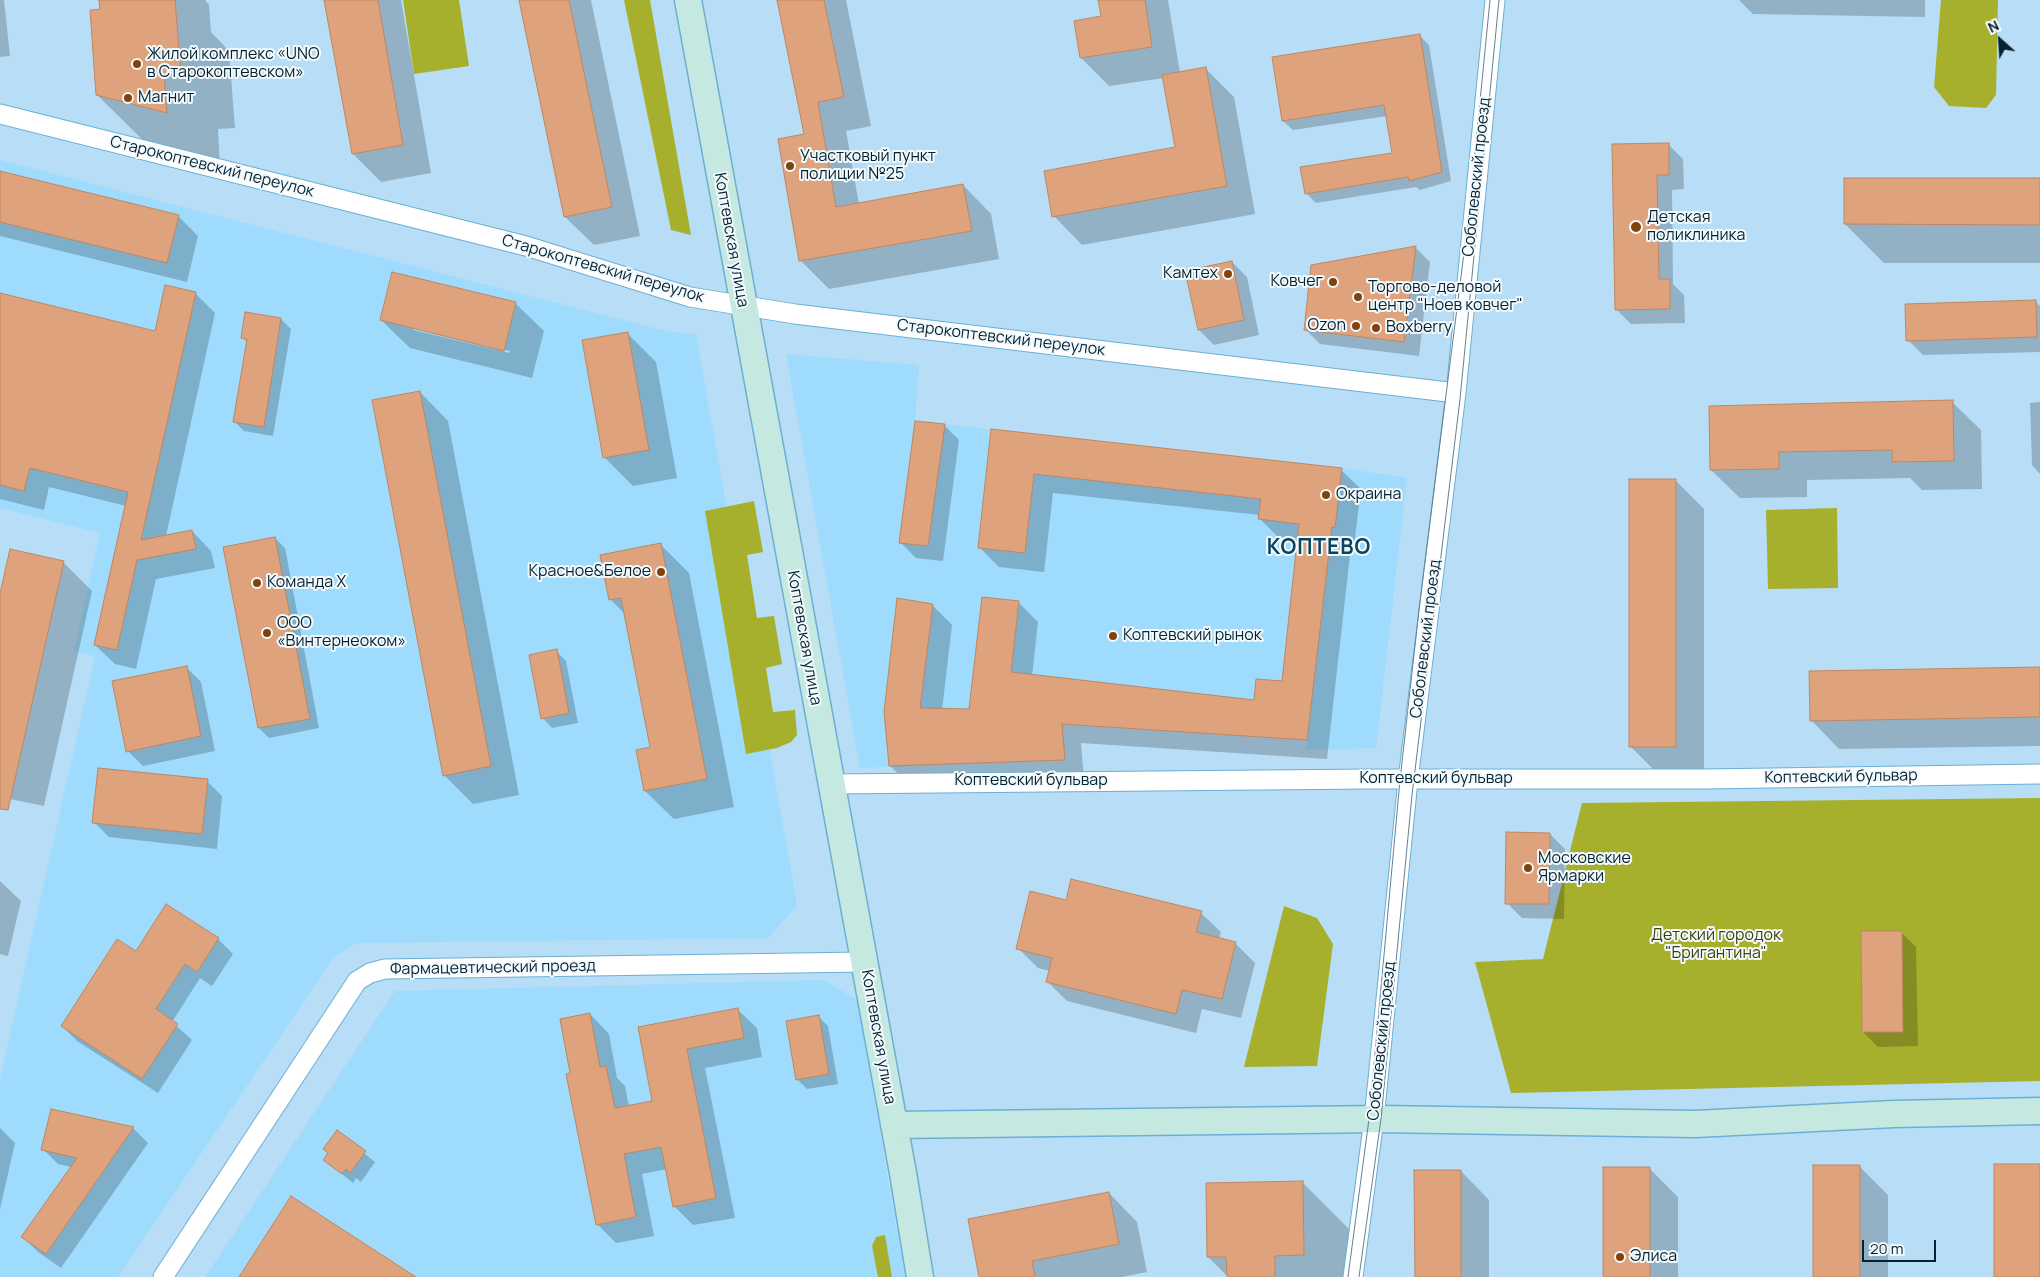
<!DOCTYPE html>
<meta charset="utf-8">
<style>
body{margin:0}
#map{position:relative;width:2040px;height:1277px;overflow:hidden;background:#b7def6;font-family:Manrope,sans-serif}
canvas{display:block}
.north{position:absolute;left:1975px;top:15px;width:50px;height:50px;-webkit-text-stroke:4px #f3fafe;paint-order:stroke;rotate:334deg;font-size:14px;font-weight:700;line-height:20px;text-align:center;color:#052230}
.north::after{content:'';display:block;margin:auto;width:18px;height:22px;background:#052230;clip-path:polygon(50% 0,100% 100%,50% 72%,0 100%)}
.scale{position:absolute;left:1862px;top:1240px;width:74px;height:22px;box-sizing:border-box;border:2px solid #052230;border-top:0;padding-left:6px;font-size:15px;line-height:18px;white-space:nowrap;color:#052230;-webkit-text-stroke:4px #f3fafe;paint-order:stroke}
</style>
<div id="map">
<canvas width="2040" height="1277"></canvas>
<div class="north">N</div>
<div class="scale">20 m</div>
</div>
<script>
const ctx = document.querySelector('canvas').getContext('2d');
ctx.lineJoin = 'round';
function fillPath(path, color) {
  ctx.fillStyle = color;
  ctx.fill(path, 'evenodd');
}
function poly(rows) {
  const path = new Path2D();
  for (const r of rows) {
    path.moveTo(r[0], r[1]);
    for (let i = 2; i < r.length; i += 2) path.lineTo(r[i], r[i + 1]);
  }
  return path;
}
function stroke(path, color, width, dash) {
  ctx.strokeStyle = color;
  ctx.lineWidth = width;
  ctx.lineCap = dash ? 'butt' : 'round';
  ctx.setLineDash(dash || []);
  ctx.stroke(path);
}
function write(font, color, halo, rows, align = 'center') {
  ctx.font = font + ' Manrope,sans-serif';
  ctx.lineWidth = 4;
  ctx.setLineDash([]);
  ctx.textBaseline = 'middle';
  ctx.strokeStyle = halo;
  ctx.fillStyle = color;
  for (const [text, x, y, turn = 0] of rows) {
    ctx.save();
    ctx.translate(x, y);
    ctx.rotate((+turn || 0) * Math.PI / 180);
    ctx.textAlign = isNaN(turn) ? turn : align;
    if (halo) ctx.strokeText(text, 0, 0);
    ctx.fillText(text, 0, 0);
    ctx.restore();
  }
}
const built = poly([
 [0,160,670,332,696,334,797,905,768,938,357,943,333,958,118,1277,0,1277,0,1079,95,656,74,651,100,533,0,508],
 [786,354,919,365,915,421,1342,468,1407,478,1376,748,1306,750,1307,740,1063,724,1065,760,860,768],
 [824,980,857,1000,905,1277,205,1277,395,991]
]);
const green = poly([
 [403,0,459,0,469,66,414,74],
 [624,0,650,0,691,235,671,230],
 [1941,0,1998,0,1996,95,1986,108,1949,106,1934,87],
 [754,501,763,552,747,555,757,618,774,616,782,664,766,668,773,712,795,710,797,735,791,742,777,748,746,754,705,511],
 [1837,508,1838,588,1768,589,1766,510],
 [2040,798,2040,1081,1511,1093,1475,962,1543,959,1582,803],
 [1284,906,1317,918,1333,944,1317,1066,1244,1067],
 [885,1235,892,1277,878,1277,872,1246,876,1237]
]);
const shadow = poly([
 [0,0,4,0,10,56,0,57],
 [100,0,205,0,209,5,211,32,229,51,235,128,218,129,220,166,152,149,97,95],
 [326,0,401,0,431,173,381,182,353,154],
 [520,0,591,0,640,236,594,245,565,217],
 [779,0,846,0,871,126,846,131,859,204,963,185,991,214,999,259,829,289,801,261,806,136],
 [1100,0,1168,0,1180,73,1205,68,1234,97,1255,214,1082,245,1054,216,1176,148,1164,78,1109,86,1081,58,1103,17],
 [1739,0,1925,0,1925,17,1753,14],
 [1419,35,1429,45,1451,181,1420,190,1416,187,1316,203,1306,193,1393,154,1387,116,1293,130,1283,121],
 [1668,144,1683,159,1684,189,1672,190,1673,284,1684,295,1685,323,1631,324,1616,309,1614,145],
 [0,172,178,216,198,236,187,282,0,236],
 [2040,179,2040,263,1884,263,1845,224],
 [1415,247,1430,262,1419,356,1320,344,1305,329],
 [1232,262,1247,277,1259,335,1214,345,1199,330],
 [195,293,215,313,166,536,192,531,211,551,215,568,156,579,136,669,115,664,95,645,126,506,49,487,44,510,0,499,0,294,156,332],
 [2036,302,2040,306,2040,352,1923,355,1908,340],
 [515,303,544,331,532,378,410,348,381,320],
 [413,327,510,351,510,353,413,330],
 [246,314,281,319,291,329,273,436,244,431,234,421,247,342,242,337],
 [627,333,656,362,677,478,633,486,604,457],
 [420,392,448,421,519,795,473,804,444,775],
 [1952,402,1981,430,1982,489,1922,490,1910,478,1807,480,1807,497,1740,498,1711,470],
 [2040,402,2040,474,2032,465,2030,403],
 [944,425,959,440,943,561,916,558,901,543],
 [992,431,1341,470,1361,489,1354,546,1351,546,1327,759,1081,743,1084,779,910,785,890,766,932,605,952,625,942,710,970,710,983,598,1019,603,1038,622,1032,676,1255,702,1283,682,1298,540,1279,538,1260,519,1260,515,1053,493,1044,572,999,567,979,547],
 [1675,480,1704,509,1704,775,1659,775,1631,747],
 [275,538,285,548,319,728,269,738,259,728,224,548],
 [661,545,689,573,734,807,674,819,645,791,651,748,626,615,610,599],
 [11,551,64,563,92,591,44,806,0,797,0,599],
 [556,651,566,661,578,723,552,728,543,718],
 [186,667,201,682,215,751,143,766,128,751],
 [2040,669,2040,746,1839,749,1811,720],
 [207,781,222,796,217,849,109,837,94,822],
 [1550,834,1565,849,1564,919,1522,918,1507,903],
 [0,881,21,901,8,956,0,954],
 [1201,913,1221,932,1219,939,1235,943,1255,963,1241,1018,1202,1009,1196,1033,1067,1001,1047,981,1050,971,1038,968,1018,948],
 [1901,932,1916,947,1918,1046,1878,1047,1863,1032],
 [218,939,233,954,212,986,200,978,172,1022,192,1040,158,1093,77,1041,62,1026,136,953],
 [737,1009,757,1028,762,1057,705,1068,735,1218,693,1225,674,1206,667,1169,642,1174,654,1236,616,1243,597,1224,571,1074,590,1014,609,1034,617,1078,625,1086,629,1107,654,1102,639,1028],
 [818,1016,828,1026,838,1084,807,1089,797,1079],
 [52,1110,133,1128,148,1143,61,1268,38,1252,23,1237,71,1167,58,1164,43,1149],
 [0,1128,15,1143,0,1209],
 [337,1131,375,1162,361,1182,356,1178,353,1183,325,1160],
 [1859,1166,1888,1195,1888,1277,1814,1277],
 [1649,1168,1678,1197,1678,1277,1604,1277],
 [1461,1171,1489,1200,1489,1277,1416,1277],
 [1302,1182,1350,1230,1351,1277,1228,1277,1208,1257],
 [1109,1193,1137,1222,1147,1272,1122,1277,981,1277]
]);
const building = poly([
 [99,0,175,0,181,74,164,75,167,113,96,95,90,10,100,9,99,0],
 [324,0,378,0,403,145,352,154,324,0],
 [519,0,569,0,612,207,564,217,519,0],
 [777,0,824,0,844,97,818,102,836,207,963,184,972,231,799,261,778,139,804,134,777,0],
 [1098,0,1145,0,1152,47,1080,58,1074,21,1101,16,1098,0],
 [1420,34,1442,172,1409,181,1408,177,1305,194,1300,167,1392,153,1384,105,1282,121,1272,57,1420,34],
 [1206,67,1227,186,1052,217,1044,171,1175,147,1162,75,1206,67],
 [1669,143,1669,175,1657,175,1659,279,1670,279,1670,309,1615,310,1612,144,1669,143],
 [0,171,179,215,167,263,0,222,0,171],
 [1844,178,2040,178,2040,225,1844,224,1844,178],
 [1416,246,1404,342,1304,330,1311,265,1416,246],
 [1232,261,1244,320,1198,330,1185,271,1232,261],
 [392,272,516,302,504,351,380,320,392,272],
 [165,285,196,292,141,540,192,530,196,549,137,560,117,650,94,645,128,492,30,468,24,491,0,485,0,293,155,331,165,285],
 [2036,300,2037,337,1906,341,1905,304,2036,300],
 [245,312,281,318,264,427,233,422,247,339,241,338,245,312],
 [628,332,649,450,603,458,582,340,628,332],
 [420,391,491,766,443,776,372,400,420,391],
 [1953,400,1954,461,1892,462,1892,450,1779,452,1779,469,1710,470,1709,406,1953,400],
 [915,421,945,424,928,546,899,543,915,421],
 [991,429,1342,468,1335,528,1332,527,1307,740,1062,724,1065,760,889,766,884,712,897,598,933,604,920,708,969,709,982,597,1019,601,1011,672,1254,700,1256,679,1282,681,1299,524,1258,519,1261,499,1034,474,1025,553,978,548,991,429],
 [1629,479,1676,479,1676,747,1629,747,1629,479],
 [275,537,310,719,258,728,223,547,275,537],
 [661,543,707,779,644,791,636,750,650,747,621,598,609,600,600,555,661,543],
 [10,549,64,561,8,810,0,809,0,593,10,549],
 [557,649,569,713,541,719,529,655,557,649],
 [187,666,201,736,126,752,112,681,187,666],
 [2040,667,2040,717,1810,721,1809,671,2040,667],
 [98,768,208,779,202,834,92,823,98,768],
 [1506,832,1550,833,1549,904,1505,904,1506,832],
 [1071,879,1202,911,1196,932,1236,942,1222,999,1182,990,1176,1014,1046,982,1052,958,1016,949,1030,891,1066,900,1071,879],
 [166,904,219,938,197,972,185,964,156,1009,178,1024,142,1079,61,1026,117,939,136,951,166,904],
 [1861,931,1902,931,1903,1032,1862,1032,1861,931],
 [738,1008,744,1038,687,1049,716,1198,673,1207,661,1147,624,1154,636,1217,596,1225,566,1074,570,1073,560,1019,590,1013,600,1067,606,1066,615,1108,652,1101,638,1027,738,1008],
 [819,1015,829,1074,796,1080,786,1021,819,1015],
 [51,1109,134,1127,46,1254,21,1237,77,1158,41,1150,51,1109],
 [337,1130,366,1151,350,1173,346,1169,342,1174,323,1160,328,1153,323,1149,337,1130],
 [1994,1164,2040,1164,2040,1277,1994,1277,1994,1164],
 [1813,1165,1860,1165,1860,1277,1813,1277,1813,1165],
 [1603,1167,1650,1167,1650,1277,1603,1277,1603,1167],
 [1414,1170,1461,1170,1461,1277,1415,1277,1414,1170],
 [1303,1181,1304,1255,1275,1256,1275,1277,1227,1277,1226,1257,1207,1257,1206,1183,1303,1181],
 [1109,1192,1119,1244,1032,1261,1035,1277,979,1277,968,1219,1109,1192],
 [291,1196,416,1277,239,1277,291,1196]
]);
const street = poly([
 [0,114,526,246,690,297,795,314,1456,393],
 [832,784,1370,779,1705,779,2040,774],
 [163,1277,357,981,370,973,385,969,864,962],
 [1353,1277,1374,1119,1408,780,1456,393,1495,0]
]);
const secondary = poly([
 [688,0,903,1173,920,1277],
 [894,1125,1381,1119,1695,1124,1894,1114,2040,1111]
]);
const tram = poly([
 [1348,1277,1369,1119,1400,780,1420,601,1469,213,1490,0],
 [1359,1277,1381,1119,1412,795,1460,399,1499,0]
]);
const markers = [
 [137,64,5,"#824209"],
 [128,98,5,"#824209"],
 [790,166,5,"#824209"],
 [1636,227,6,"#824209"],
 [1228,274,5,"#824209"],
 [1333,282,5,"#824209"],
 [1358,297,5,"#824209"],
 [1356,326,5,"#824209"],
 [1376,328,5,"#824209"],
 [1326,495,5,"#824209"],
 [661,572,5,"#824209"],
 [257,583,5,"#824209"],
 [267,633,5,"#824209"],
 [1113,636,5,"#824209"],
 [1528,868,5,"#824209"],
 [1620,1257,5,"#824209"]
];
const poiNames = [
 ["Жилой комплекс «UNO",147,55],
 ["в Старокоптевском»",147,73],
 ["Магнит",138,98],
 ["Участковый пункт",800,157],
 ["полиции №25",800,175],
 ["Детская",1647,218],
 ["поликлиника",1647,236],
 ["Камтех",1218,274,"right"],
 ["Ковчег",1323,282,"right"],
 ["Торгово-деловой",1368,288],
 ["центр \"Ноев ковчег\"",1368,306],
 ["Ozon",1346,326,"right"],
 ["Boxberry",1386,328],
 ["Окраина",1336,495],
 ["Красное&Белое",651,572,"right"],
 ["Команда Х",267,583],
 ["ООО",277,624],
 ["«Винтернеоком»",277,642],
 ["Коптевский рынок",1123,636],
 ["Московские",1538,859],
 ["Ярмарки",1538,877],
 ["Элиса",1630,1257]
];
const streetNames = [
 ["Старокоптевский переулок",212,167,14],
 ["Соболевский проезд",1477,177,-84],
 ["Коптевская улица",731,240,80],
 ["Старокоптевский переулок",603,269,16],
 ["Старокоптевский переулок",1001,338,7],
 ["Коптевская улица",804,638,80],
 ["Соболевский проезд",1426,639,-83],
 ["Коптевский бульвар",1841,777,-1],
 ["Коптевский бульвар",1436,779],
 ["Коптевский бульвар",1031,781],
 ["Фармацевтический проезд",493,968,-1],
 ["Коптевская улица",878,1037,80],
 ["Соболевский проезд",1382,1041,-84]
];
const parkNames = [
 ["Детский городок",1716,936],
 ["\"Бригантина\"",1716,954]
];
const districtNames = [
 ["КОПТЕВО",1319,548]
];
fillPath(built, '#9edbfd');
fillPath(green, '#a6b02c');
fillPath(shadow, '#0003');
fillPath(building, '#dea37c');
stroke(building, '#bf8660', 1);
stroke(street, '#6bafd4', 21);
stroke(secondary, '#6bafd4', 29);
stroke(street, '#fff', 19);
stroke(secondary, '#c5e8e0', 26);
stroke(tram, '#608295', 1);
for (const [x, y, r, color] of markers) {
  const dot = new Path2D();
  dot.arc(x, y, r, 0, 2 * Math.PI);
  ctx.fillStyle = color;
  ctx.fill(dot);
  stroke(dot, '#f3fafe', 2);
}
write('16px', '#052230', '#f3fafe', poiNames, 'left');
write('16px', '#052230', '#f3fafe', streetNames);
write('16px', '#3d4108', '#f3fafe', parkNames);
ctx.letterSpacing = '1px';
write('bold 21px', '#0b445d', '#f3fafe', districtNames);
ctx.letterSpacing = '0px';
</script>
